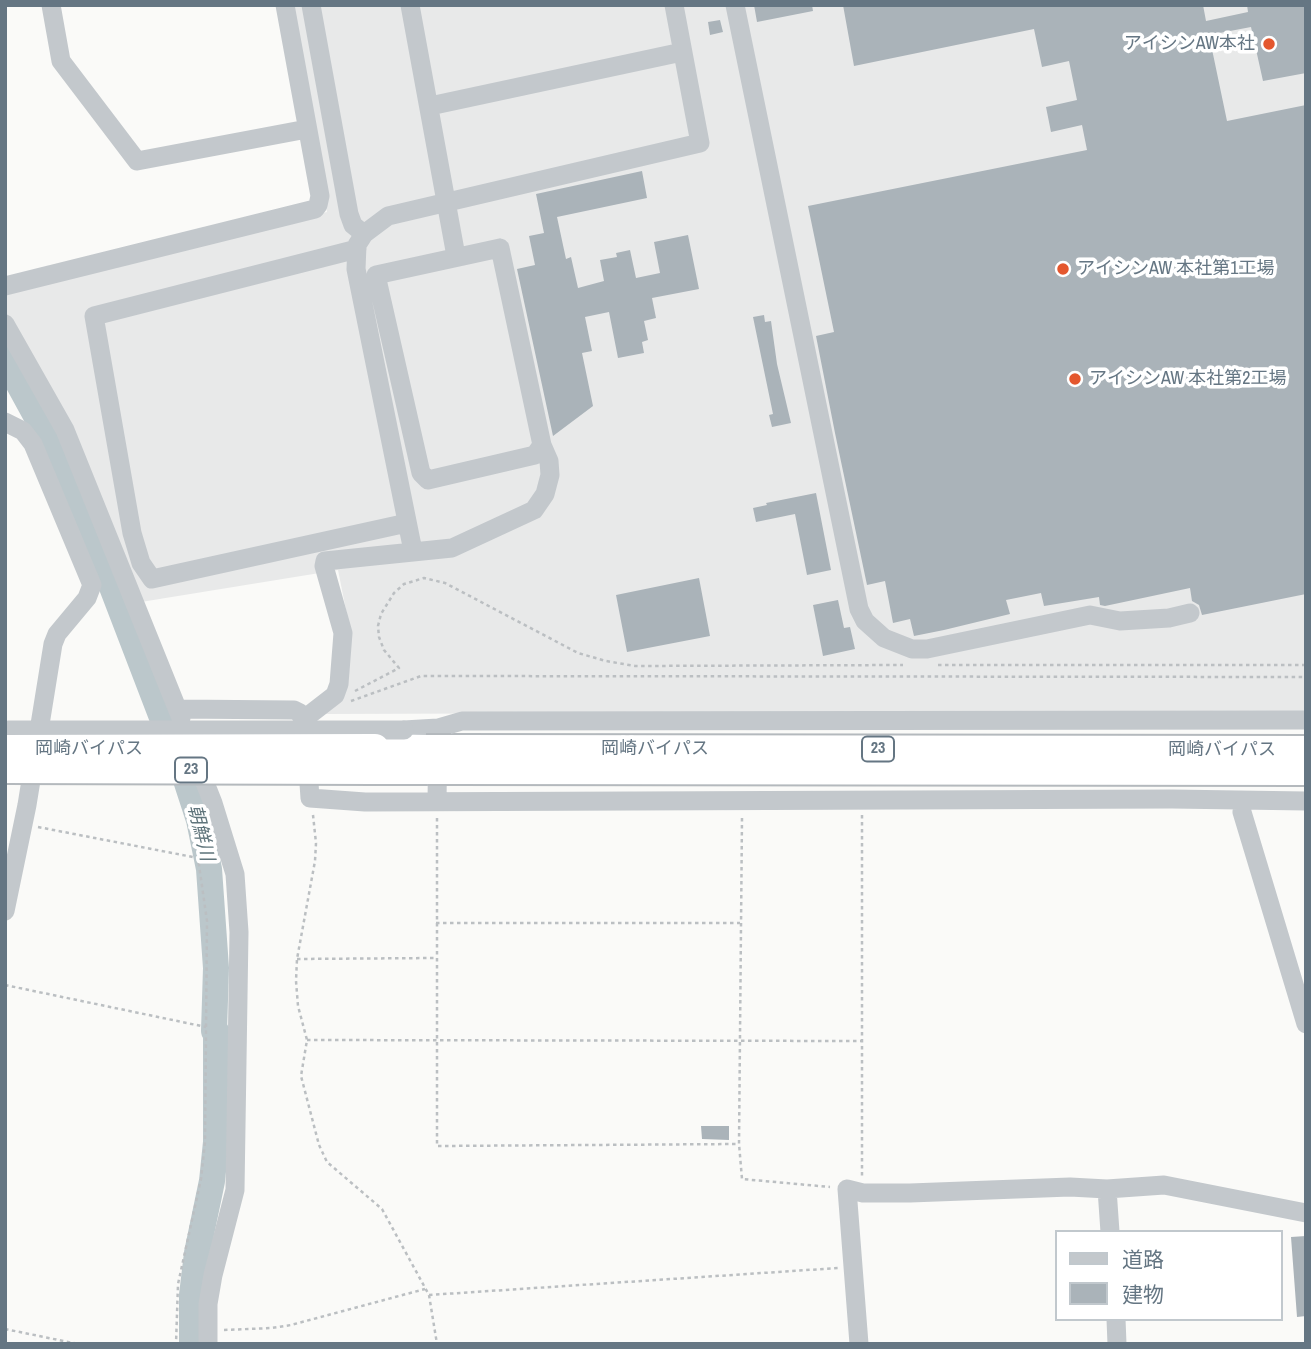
<!DOCTYPE html>
<meta charset="utf-8">
<style>
body{margin:0}
#map{position:relative;width:1311px;height:1349px;overflow:hidden;background:#fafaf8;font-family:"Archivo Narrow","Noto Sans JP",sans-serif}
canvas{display:block}
.frame{position:absolute;inset:0;border:7px solid #657683;pointer-events:none}
.legend{position:absolute;left:1055px;top:1230px;width:228px;height:91px;box-sizing:border-box;background:#fff;border:2px solid #c1c8cd;margin:0;padding:9px 12px;list-style:none;font-size:21px;color:#657683}
.legend li{display:flex;align-items:center;gap:14px;height:35px}
.legend b{width:35px;border:2px solid #c1c8cd}
</style>
<div id="map">
<canvas width="1311" height="1349"></canvas>
<div class="frame"></div>
<ul class="legend">
<li><b style="height:9px;background:#c3c8cc"></b>道路</li>
<li><b style="height:19px;background:#aab3b9"></b>建物</li>
</ul>
</div>
<script>
const ctx = document.querySelector('canvas').getContext('2d');
ctx.lineJoin = 'round';
function fillPath(path, color) {
  ctx.fillStyle = color;
  ctx.fill(path, 'evenodd');
}
function poly(rows) {
  const path = new Path2D();
  for (const r of rows) {
    path.moveTo(r[0], r[1]);
    for (let i = 2; i < r.length; i += 2) path.lineTo(r[i], r[i + 1]);
  }
  return path;
}
function stroke(path, color, width, dash) {
  ctx.strokeStyle = color;
  ctx.lineWidth = width;
  ctx.lineCap = dash ? 'butt' : 'round';
  ctx.setLineDash(dash || []);
  ctx.stroke(path);
}
function write(font, color, halo, rows, align = 'center') {
  ctx.font = font + ' "Archivo Narrow","Noto Sans JP",sans-serif';
  ctx.lineWidth = 7;
  ctx.setLineDash([]);
  ctx.textBaseline = 'middle';
  ctx.strokeStyle = halo;
  ctx.fillStyle = color;
  for (const [text, x, y, turn = 0] of rows) {
    ctx.save();
    ctx.translate(x, y);
    ctx.rotate((+turn || 0) * Math.PI / 180);
    ctx.textAlign = isNaN(turn) ? turn : align;
    if (halo) ctx.strokeText(text, 0, 0);
    ctx.fillText(text, 0, 0);
    ctx.restore();
  }
}
const built = poly([
 [290,5,1306,5,1306,711,320,714,350,630,338,570,141,602,5,315,5,291,327,212]
]);
const river = poly([
 [5,359,46,434,112,587,186,780,199,820,209,869,216,968,214,1031,216,1031,216,1142,212,1181,197,1253,192,1295,192,1344]
]);
const building = poly([
 [754,5,812,5,813,11,757,22],
 [843,5,1203,5,1206,21,1248,12,1247,5,1306,5,1306,73,1263,81,1251,27,1209,35,1227,121,1306,105,1306,594,1202,615,1199,605,1192,601,1190,588,1105,606,1100,605,1099,597,1044,606,1041,593,1006,600,1010,614,944,630,914,636,910,619,893,623,885,581,867,585,835,433,816,336,834,332,808,206,1087,150,1082,125,1051,132,1046,107,1077,100,1069,61,1042,67,1034,29,854,66],
 [720,20,723,32,710,35,708,22],
 [642,171,647,198,557,217,566,259,571,257,578,288,604,281,600,260,617,257,616,253,630,250,636,278,660,273,654,242,688,235,699,289,652,298,656,318,644,321,648,340,642,342,644,353,618,358,609,312,585,317,592,351,582,353,593,406,553,436,517,269,535,265,529,236,544,233,536,194],
 [764,315,765,322,771,321,777,364,791,423,772,427,769,415,773,414,753,317],
 [816,493,831,570,807,575,795,514,756,522,753,508,767,505,766,503],
 [699,578,710,636,627,652,616,595],
 [838,600,844,628,850,627,855,649,823,656,813,605],
 [701,1126,729,1126,729,1140,702,1139],
 [1306,1236,1306,1316,1297,1317,1291,1237]
]);
const path = poly([
 [938,665,1306,665],
 [355,691,399,668,384,650,379,637,378,626,381,614,394,593,404,584,424,578,445,583,578,653,606,661,635,666,903,665],
 [351,701,421,676,1306,677],
 [313,815,316,843,315,861,297,959,296,981,298,1006,307,1040,301,1076,319,1145,327,1162,382,1209,429,1295,437,1344],
 [862,815,862,1176],
 [437,818,437,1146,739,1144],
 [742,818,739,1144,742,1179,830,1187],
 [38,827,198,858,207,921,205,1142,201,1179,178,1284,176,1344],
 [436,923,740,923],
 [297,959,436,958],
 [5,985,206,1027],
 [307,1040,861,1041],
 [429,1295,838,1268],
 [5,1329,78,1344],
 [224,1330,272,1328,291,1325,425,1289]
]);
const minor = poly([
 [51,5,61,61,137,161,307,129],
 [311,5,349,214,353,225,364,234],
 [410,5,456,256],
 [735,5,859,609,865,621,884,638,912,649,927,649,1090,615,1120,621,1169,618,1190,613],
 [430,106,682,52],
 [500,248,542,445,535,455,428,480,421,473,376,275,500,248],
 [357,249,94,316,132,533,141,563,152,579,407,523],
 [5,286,315,209,318,205,320,196,285,5],
 [5,324,65,430,181,718],
 [5,422,23,431,33,444,92,585,87,598,57,634,53,644,27,805,5,911],
 [413,551,356,269,357,245,364,234,388,216,700,143,674,5],
 [178,709,294,710,300,713,305,725,310,798,365,802,1172,799,1306,801],
 [304,719,335,695,339,684,343,633,324,566,325,561,452,548,534,510,545,494,550,475,549,461,542,445],
 [404,730,438,728],
 [196,760,213,803,235,874,239,932,235,1190,213,1275,208,1304,208,1344],
 [437,801,438,728,462,721,1306,720],
 [1242,812,1306,1024],
 [1107,1189,1110,1232],
 [1116,1319,1117,1344],
 [859,1344,847,1189,863,1193,910,1193,1070,1187,1107,1189,1164,1185,1306,1213]
]);
const highway = poly([
 [375,748,426,749],
 [451,749,1306,750],
 [376,770,428,770],
 [452,770,1306,771]
]);
const minorBridge = poly([
 [8,730,404,730]
]);
const highwayBridge = poly([
 [5,749,375,748],
 [426,749,451,749],
 [5,769,376,770],
 [428,770,452,770]
]);
const markers = [
 [1269,44,7,"#e4572e"],
 [1063,269,7,"#e4572e"],
 [1075,379,7,"#e4572e"]
];
const shields = [
 [878,749,32],
 [191,770,32]
];
const shieldNames = [
 ["23",878,749],
 ["23",191,770]
];
const poiNames = [
 ["アイシンAW本社",1255,44,"right"],
 ["アイシンAW 本社第1工場",1077,269],
 ["アイシンAW 本社第2工場",1089,379]
];
const streetNames = [
 ["岡崎バイパス",89,749],
 ["岡崎バイパス",655,749],
 ["岡崎バイパス",1222,750]
];
const waterNames = [
 ["朝鮮川",200,833,76]
];
fillPath(built, '#e8e9e9');
stroke(river, '#bbc7cb', 26);
fillPath(building, '#aab3b9');
stroke(highway, '#b4b9bd', 32);
stroke(path, '#bbbfc2', 2.5, [3.5, 3.5]);
stroke(minor, '#c3c8cc', 19);
stroke(highway, '#fff', 28);
stroke(highwayBridge, '#b4b9bd', 32, []);
stroke(minorBridge, '#c3c8cc', 19);
stroke(highwayBridge, '#fff', 28);
for (const [x, y, r, color] of markers) {
  const dot = new Path2D();
  dot.arc(x, y, r, 0, 2 * Math.PI);
  ctx.fillStyle = color;
  ctx.fill(dot);
  stroke(dot, '#fff', 2.5);
}
for (const [x, y, w] of shields) {
  const box = new Path2D();
  box.roundRect(x - w / 2, y - 12.5, w, 25, 5);
  ctx.fillStyle = '#fff';
  ctx.fill(box);
  stroke(box, '#657683', 2);
}
write('bold 16px', '#657683', null, shieldNames);
write('18px', '#657683', '#fff', poiNames, 'left');
write('18px', '#657683', '#fff', streetNames);
write('italic 19px', '#60757c', '#fff', waterNames);
</script>
